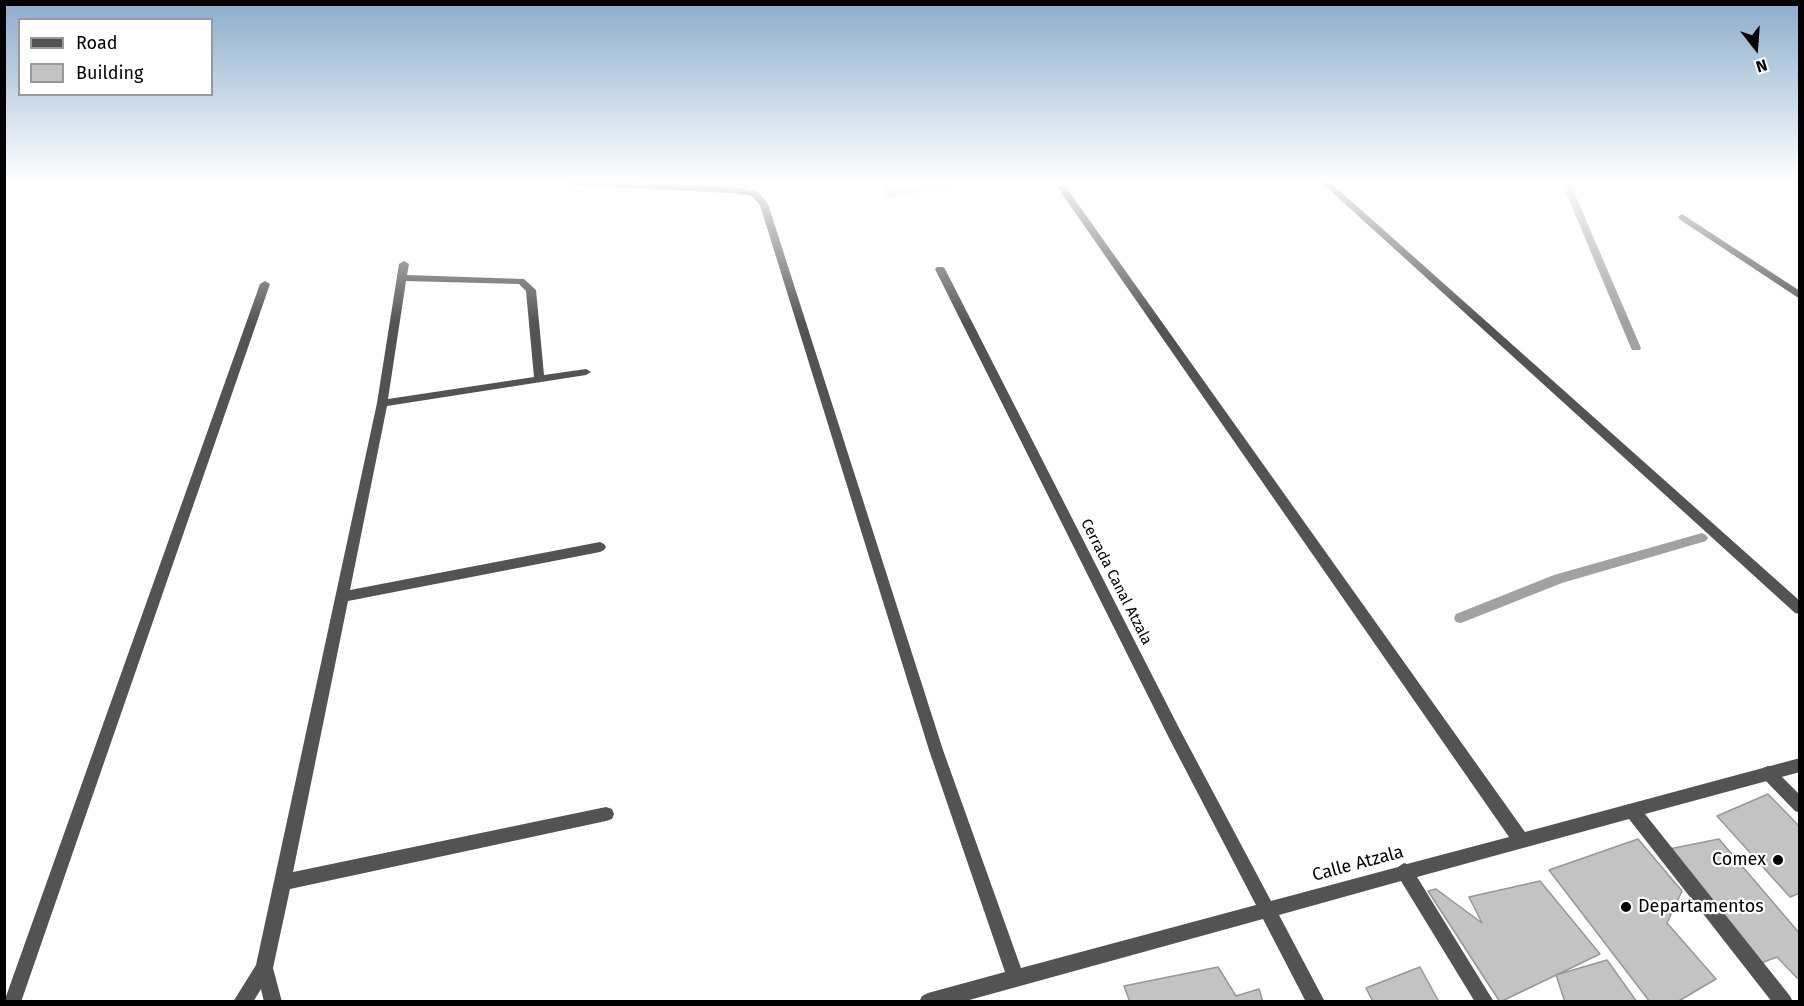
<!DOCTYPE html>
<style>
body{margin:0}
#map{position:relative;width:1804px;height:1006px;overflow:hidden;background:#fff;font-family:"Fira Sans",sans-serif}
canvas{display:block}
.frame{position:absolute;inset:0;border:6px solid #000;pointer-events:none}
.legend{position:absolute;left:18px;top:18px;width:195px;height:78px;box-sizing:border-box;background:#fff;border:2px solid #999;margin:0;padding:8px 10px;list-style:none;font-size:18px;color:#000}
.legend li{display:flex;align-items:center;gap:12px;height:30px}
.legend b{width:30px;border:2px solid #999}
.north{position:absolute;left:1726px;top:18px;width:60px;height:60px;-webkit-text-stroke:4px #fff;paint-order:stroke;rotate:163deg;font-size:16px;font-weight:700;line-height:24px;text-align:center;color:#000}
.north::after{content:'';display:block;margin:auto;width:21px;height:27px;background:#000;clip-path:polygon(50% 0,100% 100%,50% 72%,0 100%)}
</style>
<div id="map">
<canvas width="1804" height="1006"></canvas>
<div class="frame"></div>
<ul class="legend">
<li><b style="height:8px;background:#535353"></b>Road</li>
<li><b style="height:16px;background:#c3c3c3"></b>Building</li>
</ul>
<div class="north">N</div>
</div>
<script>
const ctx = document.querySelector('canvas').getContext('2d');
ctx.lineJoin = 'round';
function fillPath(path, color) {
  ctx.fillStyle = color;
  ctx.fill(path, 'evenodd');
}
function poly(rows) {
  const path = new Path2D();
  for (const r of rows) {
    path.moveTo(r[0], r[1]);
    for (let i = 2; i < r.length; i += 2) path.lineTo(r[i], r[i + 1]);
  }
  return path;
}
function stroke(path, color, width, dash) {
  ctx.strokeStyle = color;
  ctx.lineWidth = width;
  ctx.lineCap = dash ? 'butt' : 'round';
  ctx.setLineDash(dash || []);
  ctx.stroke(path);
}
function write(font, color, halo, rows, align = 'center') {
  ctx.font = font + ' "Fira Sans",sans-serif';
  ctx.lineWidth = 4.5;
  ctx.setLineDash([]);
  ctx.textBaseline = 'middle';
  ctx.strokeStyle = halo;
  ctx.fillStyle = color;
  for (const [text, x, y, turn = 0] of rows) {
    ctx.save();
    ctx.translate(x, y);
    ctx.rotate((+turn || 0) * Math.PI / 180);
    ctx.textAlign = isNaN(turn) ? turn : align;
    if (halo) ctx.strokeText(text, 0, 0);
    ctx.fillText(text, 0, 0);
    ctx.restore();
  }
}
const green = poly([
 [880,183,960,183,887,199]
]);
const stream = poly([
 [1562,183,1570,183,1641,348,1640,350,1632,350,1631,348,1562,183],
 [1702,533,1706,535,1708,538,1706,541,1562,583,1461,623,1456,622,1454,618,1456,614,1554,575,1702,533]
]);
const building = poly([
 [1768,794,1800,827,1800,893,1790,897,1717,816,1768,794],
 [1638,839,1682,891,1667,923,1716,979,1677,1002,1650,1002,1549,870,1638,839],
 [1719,839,1800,934,1800,981,1777,957,1761,963,1664,850,1719,839],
 [1540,881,1600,954,1500,1002,1428,891,1436,889,1482,923,1469,897,1540,881],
 [1607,960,1637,1002,1565,1002,1556,975,1607,960],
 [1218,967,1236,996,1259,989,1263,1002,1130,1002,1124,986,1218,967],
 [1420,967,1439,1002,1373,1002,1366,988,1420,967]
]);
const service = poly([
 [1768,766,1773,768,1800,795,1800,813,1795,811,1763,778,1760,773,1763,768,1768,766]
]);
const minor = poly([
 [568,183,631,183,732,187,758,192,768,204,943,750,1021,968,1256,905,1169,738,935,269,937,267,943,267,945,269,1179,728,1271,901,1398,867,1404,863,1407,864,1509,837,1058,188,1062,185,1065,186,1525,832,1800,758,1800,772,1645,814,1790,996,1793,1002,1772,1002,1629,819,1417,877,1494,1002,1475,1002,1401,881,1279,915,1325,1002,1306,1002,1263,919,962,1002,919,1002,922,996,928,993,1005,972,929,750,760,205,752,196,732,193,572,185,568,183],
 [1322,183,1331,183,1800,601,1800,614,1795,613,1322,183],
 [1682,214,1800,291,1800,299,1679,219,1678,217,1682,214],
 [404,261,409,264,407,275,524,279,536,290,544,375,586,369,591,372,586,375,387,406,350,590,600,542,604,544,606,547,604,550,600,552,348,601,293,872,606,807,612,809,614,814,612,819,606,821,290,889,273,968,282,1002,264,1002,261,989,253,1002,233,1002,256,965,377,403,399,264,404,261],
 [406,281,519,284,526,291,534,377,388,399,406,281],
 [265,281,270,284,21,1002,4,1002,260,284,265,281]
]);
const markers = [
 [1778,860,6,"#000"],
 [1626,907,6,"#000"]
];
const streetNames = [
 ["Cerrada Canal Atzala",1116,582,63]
];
const nearPoinames = [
 ["Comex",1766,860],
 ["Departamentos",1638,907,"left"]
];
const nearStreetnames = [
 ["Calle Atzala",1358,864,-15]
];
fillPath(green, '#dadada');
fillPath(stream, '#a1a1a1');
fillPath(building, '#c3c3c3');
stroke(building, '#979797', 1.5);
fillPath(service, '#535353');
fillPath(minor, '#535353');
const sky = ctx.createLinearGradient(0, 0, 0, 324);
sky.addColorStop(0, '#8baccc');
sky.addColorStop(0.56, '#fff');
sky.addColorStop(1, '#ffffff00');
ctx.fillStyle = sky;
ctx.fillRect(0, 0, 1804, 324);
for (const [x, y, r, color] of markers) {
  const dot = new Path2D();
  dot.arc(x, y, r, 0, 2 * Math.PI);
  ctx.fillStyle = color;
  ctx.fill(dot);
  stroke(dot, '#fff', 2);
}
write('15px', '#000', '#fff', streetNames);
write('18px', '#000', '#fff', nearPoinames, 'right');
write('18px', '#000', '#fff', nearStreetnames);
</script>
